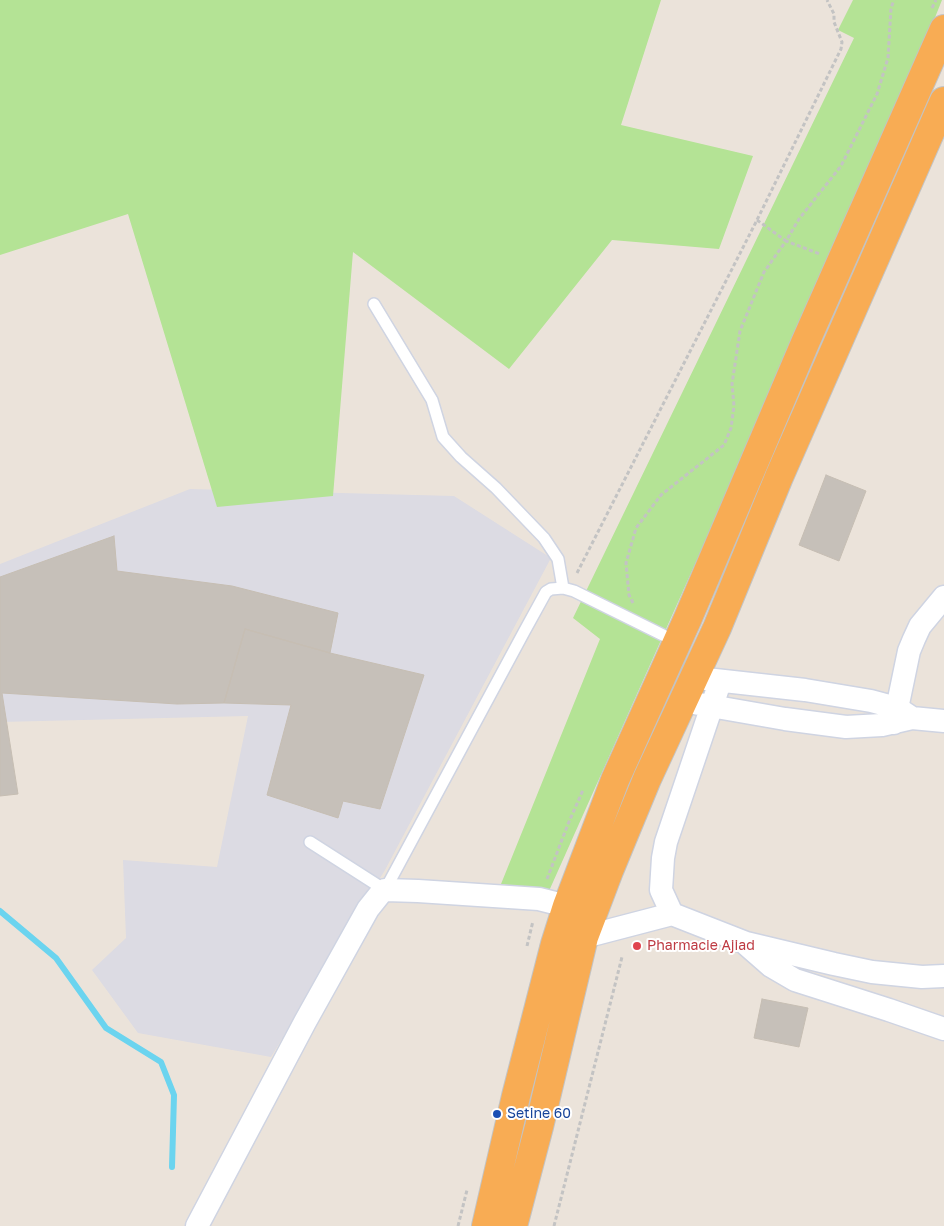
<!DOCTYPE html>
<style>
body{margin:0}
canvas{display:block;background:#ebe3da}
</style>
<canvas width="944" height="1226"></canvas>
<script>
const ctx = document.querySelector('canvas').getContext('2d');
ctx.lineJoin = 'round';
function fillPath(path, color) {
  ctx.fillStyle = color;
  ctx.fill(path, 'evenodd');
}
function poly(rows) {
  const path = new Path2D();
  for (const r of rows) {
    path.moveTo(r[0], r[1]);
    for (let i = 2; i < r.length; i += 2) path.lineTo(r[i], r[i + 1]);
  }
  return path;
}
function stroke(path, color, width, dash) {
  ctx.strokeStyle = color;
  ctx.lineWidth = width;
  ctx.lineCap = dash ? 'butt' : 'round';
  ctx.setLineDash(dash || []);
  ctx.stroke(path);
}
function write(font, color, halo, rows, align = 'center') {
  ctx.font = font + ' "Golos Text",sans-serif';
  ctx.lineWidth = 4;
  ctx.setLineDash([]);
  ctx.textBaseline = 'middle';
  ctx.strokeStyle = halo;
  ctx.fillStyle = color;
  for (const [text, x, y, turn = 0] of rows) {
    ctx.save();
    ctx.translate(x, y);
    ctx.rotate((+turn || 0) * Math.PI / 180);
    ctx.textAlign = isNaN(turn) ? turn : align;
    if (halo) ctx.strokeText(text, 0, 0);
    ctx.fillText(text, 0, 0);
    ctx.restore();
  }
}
const industrial = poly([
 [190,489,454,496,551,558,385,870,271,1057,138,1033,92,970,126,938,123,860,217,867,248,716,0,722,0,564]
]);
const green = poly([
 [0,0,661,0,621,125,753,156,719,249,612,240,509,369,353,252,333,496,217,507,128,214,0,255],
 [853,0,942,0,900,105,549,891,501,884,600,639,573,618,854,38,838,30]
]);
const stream = poly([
 [0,911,56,958,106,1028,161,1062,174,1095,172,1167]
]);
const building = poly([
 [826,475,866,491,839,561,799,545,826,475],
 [114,536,117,571,232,586,338,613,330,653,245,629,224,703,177,704,2,693,18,794,0,796,0,577,114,536],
 [245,629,330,653,424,675,380,809,343,801,338,818,267,795,291,705,224,703,245,629],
 [762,999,808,1008,799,1047,754,1038,762,999]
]);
const path = poly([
 [932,8,936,0],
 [757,220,786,241,799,219,841,166,877,94,888,58,891,8,894,0],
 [577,573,757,220,841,49,842,42,834,22,834,14,827,0],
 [633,603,629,595,626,563,636,528,661,495,724,445,731,428,734,406,732,384,740,331,764,272,786,241,820,254],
 [547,879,568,824,583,790],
 [527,946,533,921],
 [458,1226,467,1190],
 [554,1226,622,957]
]);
const service = poly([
 [374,304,432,400,443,437,461,457,496,488,544,538,558,559,563,588],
 [310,842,385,890,524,632,546,592,551,589,563,588,574,591,677,642]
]);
const minor = poly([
 [706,679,805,690,871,701,897,708,912,718],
 [682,701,785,719,846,727,882,725,912,718,944,721],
 [894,723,909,651,914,639,920,626,944,597],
 [672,914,661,890,663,858,666,842,720,682],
 [584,937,672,914,746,943,834,964,872,972,922,977,944,976],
 [747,945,771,966,795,980,889,1010,944,1029],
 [197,1226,305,1022,368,909,380,894,385,890,418,891,539,899,567,906]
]);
const trunk = poly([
 [486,1226,516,1096,555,944,567,906,615,780,688,618,805,343,944,29],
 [513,1226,539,1127,584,937,609,871,647,779,717,628,779,477,944,101]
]);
const markers = [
 [637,946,5,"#e0444e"],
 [497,1114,5,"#1a4fb4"]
];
const healthNames = [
 ["Pharmacie Ajiad",647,946]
];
const transitNames = [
 ["Setine 60",507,1114]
];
fillPath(industrial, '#dcdbe3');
fillPath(green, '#b4e395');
stroke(stream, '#6bd4ef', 6);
fillPath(building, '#c6c0b9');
stroke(building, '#c6beb3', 1);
stroke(service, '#cfd4e2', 14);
stroke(minor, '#cfd4e2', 25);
stroke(trunk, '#c3c3c3', 30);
stroke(path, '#c3c3c3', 3, [4, 2.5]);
stroke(service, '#fff', 11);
stroke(minor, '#fff', 22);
stroke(trunk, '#f8ac54', 28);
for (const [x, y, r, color] of markers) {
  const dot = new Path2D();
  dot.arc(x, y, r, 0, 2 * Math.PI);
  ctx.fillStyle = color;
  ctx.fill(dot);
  stroke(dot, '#fff', 2);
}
write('14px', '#be3a42', '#fff', healthNames, 'left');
write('14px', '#164399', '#fff', transitNames, 'left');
</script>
